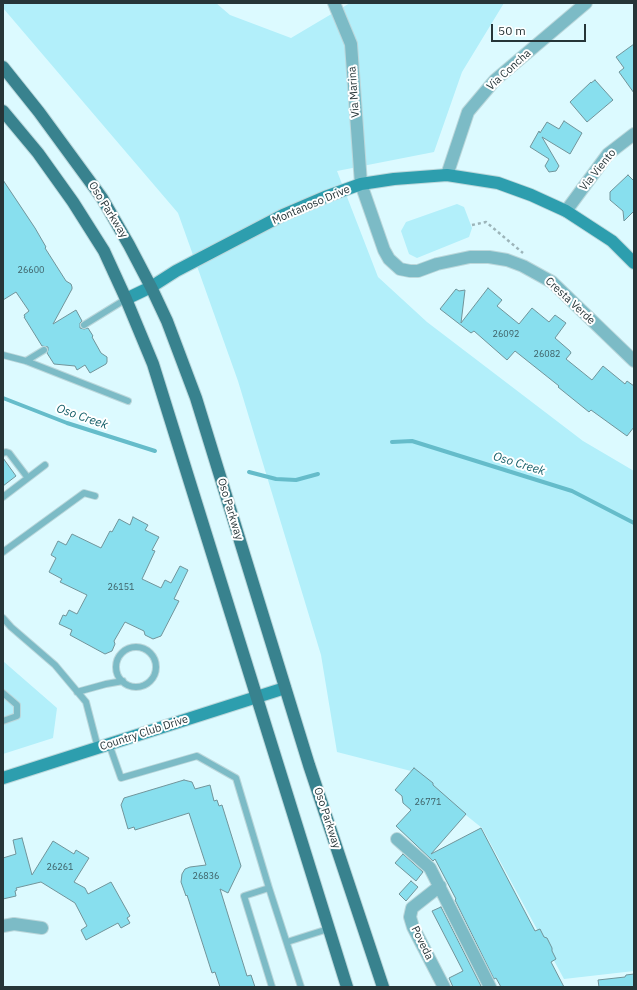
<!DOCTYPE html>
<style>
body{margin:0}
#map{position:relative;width:637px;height:990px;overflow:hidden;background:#dcfaff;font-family:"IBM Plex Sans",sans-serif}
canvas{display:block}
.frame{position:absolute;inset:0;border:4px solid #263538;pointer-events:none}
.scale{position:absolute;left:491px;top:24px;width:95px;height:18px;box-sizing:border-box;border:2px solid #263538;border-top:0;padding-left:5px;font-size:12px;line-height:14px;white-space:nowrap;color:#263538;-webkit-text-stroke:3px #fff;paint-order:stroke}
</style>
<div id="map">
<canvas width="637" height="990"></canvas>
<div class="frame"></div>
<div class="scale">50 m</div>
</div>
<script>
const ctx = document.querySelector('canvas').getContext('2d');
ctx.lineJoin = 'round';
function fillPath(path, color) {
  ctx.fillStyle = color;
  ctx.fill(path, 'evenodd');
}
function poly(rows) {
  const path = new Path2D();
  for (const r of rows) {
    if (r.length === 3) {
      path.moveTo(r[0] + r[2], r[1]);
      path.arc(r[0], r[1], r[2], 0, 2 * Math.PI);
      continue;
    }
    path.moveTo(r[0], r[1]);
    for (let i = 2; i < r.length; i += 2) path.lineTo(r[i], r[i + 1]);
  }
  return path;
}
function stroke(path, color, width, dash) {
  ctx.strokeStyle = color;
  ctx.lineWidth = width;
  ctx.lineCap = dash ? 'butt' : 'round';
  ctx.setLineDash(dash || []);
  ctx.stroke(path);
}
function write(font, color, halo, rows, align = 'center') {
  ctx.font = font + ' "IBM Plex Sans",sans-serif';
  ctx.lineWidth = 4;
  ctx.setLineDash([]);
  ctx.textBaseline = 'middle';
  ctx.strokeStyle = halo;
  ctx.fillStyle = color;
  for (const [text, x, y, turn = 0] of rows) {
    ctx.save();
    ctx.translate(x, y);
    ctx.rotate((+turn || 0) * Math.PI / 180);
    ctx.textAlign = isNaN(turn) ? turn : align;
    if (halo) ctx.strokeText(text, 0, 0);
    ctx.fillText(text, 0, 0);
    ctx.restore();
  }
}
const green = poly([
 [3,3,216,3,230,15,291,38,350,3,504,3,462,72,434,152,337,171,378,277,427,322,583,441,634,471,634,971,564,979,482,828,411,771,337,752,321,655,238,381,178,213,3,8],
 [457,204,464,207,472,228,469,237,417,258,409,254,401,231,406,222],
 [3,661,57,708,53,738,3,754]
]);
const stream = poly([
 [3,398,67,423,155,451],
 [392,442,412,441,572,491,634,523],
 [249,472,276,479,296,480,318,474]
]);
const building = poly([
 [634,44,634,93,619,72,624,68,616,57,634,44],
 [595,80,613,100,587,122,570,102,591,82,591,83,595,80],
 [564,121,582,133,570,154,542,137,559,166,556,171,549,172,545,166,549,159,530,147,539,131,540,133,547,122,559,129,564,121],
 [628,175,634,181,634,211,624,221,623,211,610,200,610,192,628,175],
 [3,180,35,228,46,247,45,248,66,281,71,284,72,287,72,289,53,324,76,310,82,321,80,323,80,328,84,329,88,328,93,336,92,337,101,353,107,357,107,362,106,364,90,373,85,365,77,370,75,366,54,364,47,353,48,350,48,347,42,346,24,317,25,317,24,315,29,311,16,292,3,300,3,180],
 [488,288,502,300,497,306,519,324,532,308,549,322,555,315,566,323,555,338,570,351,571,353,566,359,592,380,603,366,625,384,627,381,634,386,634,427,627,436,591,410,589,412,558,387,559,386,515,351,507,360,474,331,471,333,440,309,456,289,459,291,465,290,461,323,488,288],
 [3,458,16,476,3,486,3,458],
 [133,517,148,525,145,530,159,537,152,550,155,551,142,579,161,588,165,580,171,583,180,566,188,570,174,599,179,601,161,636,153,639,145,635,144,631,125,622,114,641,115,644,112,651,105,654,70,635,72,630,59,624,63,615,66,616,69,610,77,614,87,595,60,582,62,579,49,572,56,558,51,555,58,541,66,545,72,534,101,548,110,531,112,532,119,519,130,525,133,517],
 [414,768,433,783,433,785,466,814,431,854,481,828,535,931,540,929,544,937,547,938,552,948,552,951,556,959,551,962,564,987,501,987,496,978,494,979,455,900,456,899,435,859,433,861,396,826,411,810,403,803,402,796,395,790,414,768],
 [184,780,192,782,195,789,210,785,214,801,217,800,219,806,222,805,241,866,228,893,220,889,247,976,251,975,255,987,220,987,215,972,212,973,187,895,186,896,181,882,182,874,185,869,190,867,206,865,189,813,135,830,134,827,128,829,121,805,124,798,184,780],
 [22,838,32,875,53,841,74,854,76,850,89,858,74,882,85,888,88,894,111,882,130,916,127,918,130,923,121,928,118,923,86,940,81,930,87,926,75,903,41,882,16,888,17,890,15,891,16,896,3,899,3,858,16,854,13,840,22,838],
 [403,854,423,872,416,881,395,863,403,854],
 [411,881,418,887,406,901,399,894,411,881],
 [441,907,481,986,479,987,453,987,449,978,463,971,432,911,441,907],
 [634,974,634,987,599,987,598,980,625,977,626,975,634,974]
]);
const path = poly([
 [472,225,486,222,523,253]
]);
const lane = poly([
 [84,325,126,299],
 [3,355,26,361,128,401],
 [26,361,44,350],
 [3,453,6,452,9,453,28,478],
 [3,497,45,465],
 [3,552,84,493,95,496],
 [3,618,11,627,55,665,86,702,98,748],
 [136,667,20],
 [77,692,106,684,123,681],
 [3,693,17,705,17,716,3,721],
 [109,744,121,778,197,756,236,778,269,888],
 [287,942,328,929],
 [272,987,244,896,269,888,301,987]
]);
const street = poly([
 [334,3,351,44,361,184,384,250,389,259,400,269,410,271,418,271,437,264,470,257,489,257,507,260,523,266,552,282,634,361],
 [447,175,468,112,495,80,586,3],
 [566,211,608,154,634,134],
 [397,839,430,868,490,987],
 [440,886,412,908,410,917,413,927,444,987],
 [3,926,14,924,42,928]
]);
const secondary = poly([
 [126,299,151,287,176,271,283,215,325,197,361,184,394,179,447,175,498,183,531,195,566,211,612,241,634,263],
 [3,778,285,688]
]);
const primary = poly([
 [3,67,39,112,102,198,129,245,151,287,167,321,196,398,309,765,383,987],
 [3,111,38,153,73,202,104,251,126,299,153,364,347,987]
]);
const numberNames = [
 ["26600",31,270],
 ["26092",506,334],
 ["26082",547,354],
 ["26151",121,587],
 ["26771",428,802],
 ["26261",60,867],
 ["26836",206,876]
];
const streetNames = [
 ["Via Concha",509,70,-42],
 ["Via Marina",354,92,-94],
 ["Via Viento",598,170,-51],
 ["Montanoso Drive",311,205,-23],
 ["Oso Parkway",108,210,58],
 ["Cresta Verde",570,301,43],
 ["Oso Parkway",230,509,73],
 ["Country Club Drive",144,733,-18],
 ["Oso Parkway",327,818,72],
 ["Poveda",422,943,64]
];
const waterNames = [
 ["Oso Creek",82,417,19],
 ["Oso Creek",519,464,17]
];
fillPath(green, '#b2effa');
stroke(stream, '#65bcca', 4);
fillPath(building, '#88dfee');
stroke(building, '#71949a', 1);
stroke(lane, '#bbd7db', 8);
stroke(street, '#bbd7db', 14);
stroke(secondary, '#bbd7db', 14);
stroke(primary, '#bbd7db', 14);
stroke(path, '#9cb4b9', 2.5, [3, 3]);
stroke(lane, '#7cbbc6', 6);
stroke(street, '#7cbbc6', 12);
stroke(secondary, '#2d9eae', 12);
stroke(primary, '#38828e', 12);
write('9px', '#3e6066', null, numberNames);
write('11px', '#263538', '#fff', streetNames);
write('italic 12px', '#135d67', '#fff', waterNames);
</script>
